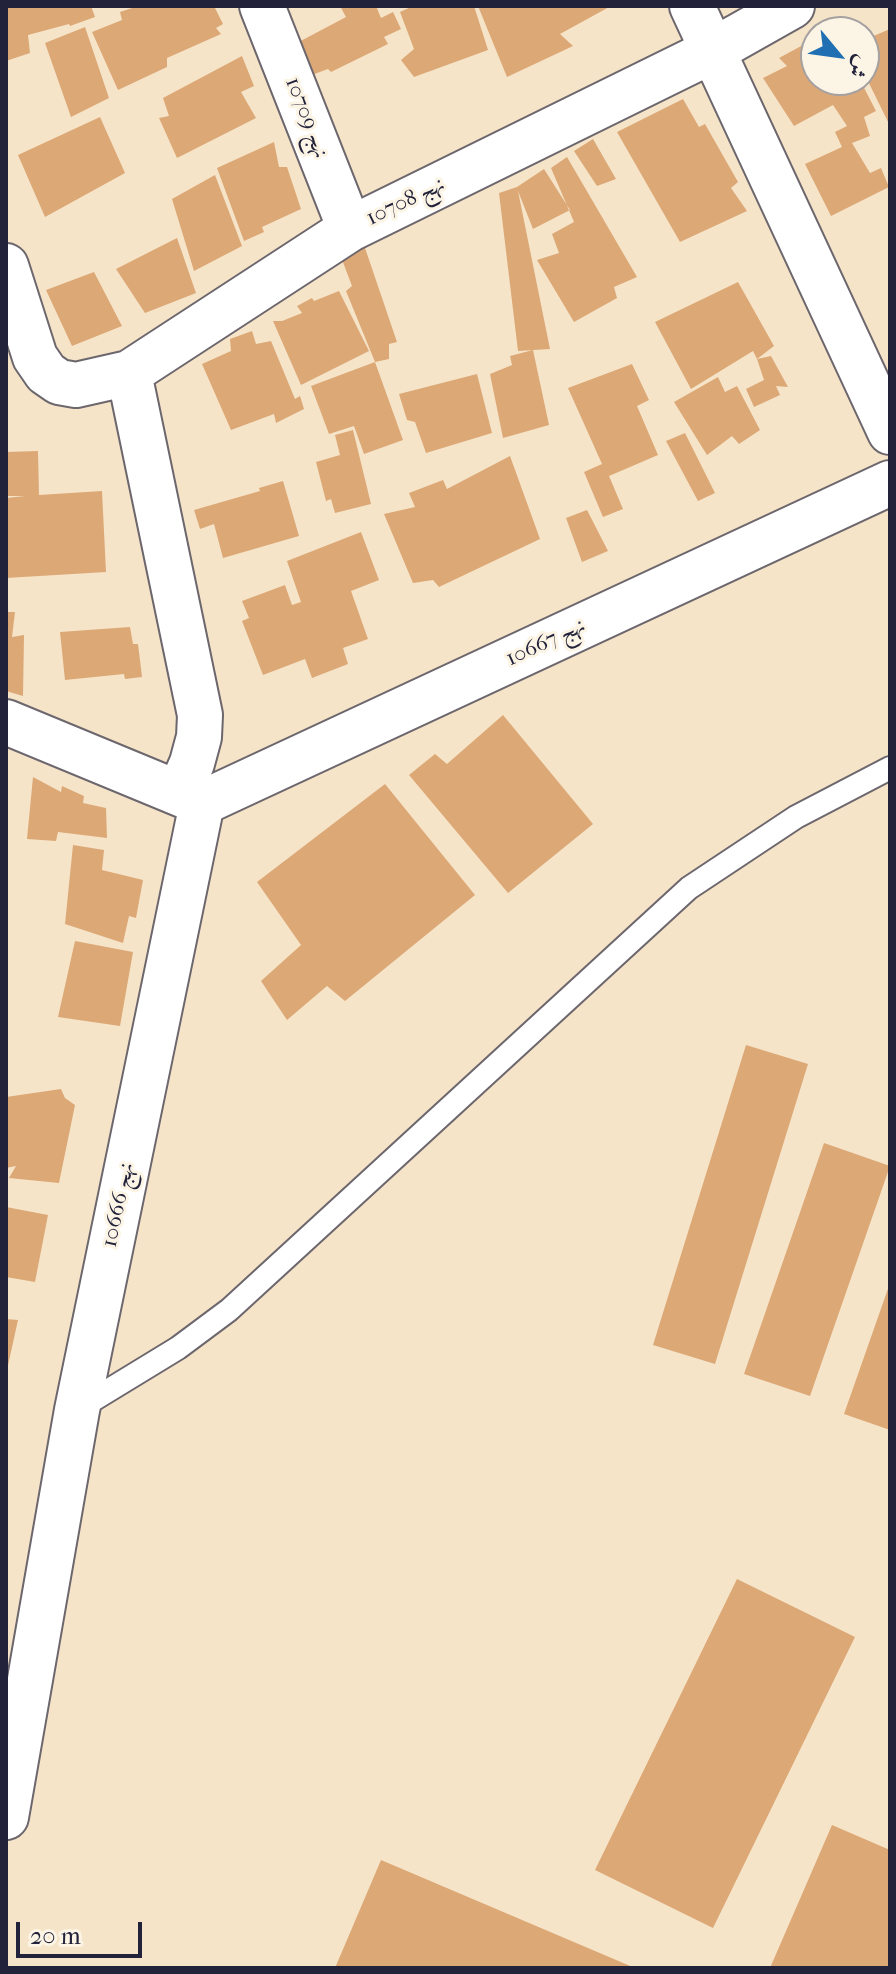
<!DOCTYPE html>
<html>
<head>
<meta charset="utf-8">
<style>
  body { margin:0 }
  #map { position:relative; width:896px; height:1974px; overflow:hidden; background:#f6e4c9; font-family:"IM FELL French Canon",Amiri,serif }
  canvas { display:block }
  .frame { position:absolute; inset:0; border:8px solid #22223b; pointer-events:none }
  .north { position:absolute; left:800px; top:16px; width:80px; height:80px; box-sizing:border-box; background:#fcf5e5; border:2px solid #a5a1a1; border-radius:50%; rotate:119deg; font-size:22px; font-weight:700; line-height:32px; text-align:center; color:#22223b }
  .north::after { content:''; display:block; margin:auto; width:28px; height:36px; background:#1f6fb2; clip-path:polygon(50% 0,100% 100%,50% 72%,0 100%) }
  .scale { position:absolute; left:16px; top:1922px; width:126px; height:36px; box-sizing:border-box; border:4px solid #22223b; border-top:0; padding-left:10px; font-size:24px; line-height:28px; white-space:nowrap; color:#22223b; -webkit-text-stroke:6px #fcf5e5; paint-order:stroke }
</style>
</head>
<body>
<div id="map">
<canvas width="896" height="1974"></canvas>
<div class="frame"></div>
<div class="north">ش</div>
<div class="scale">20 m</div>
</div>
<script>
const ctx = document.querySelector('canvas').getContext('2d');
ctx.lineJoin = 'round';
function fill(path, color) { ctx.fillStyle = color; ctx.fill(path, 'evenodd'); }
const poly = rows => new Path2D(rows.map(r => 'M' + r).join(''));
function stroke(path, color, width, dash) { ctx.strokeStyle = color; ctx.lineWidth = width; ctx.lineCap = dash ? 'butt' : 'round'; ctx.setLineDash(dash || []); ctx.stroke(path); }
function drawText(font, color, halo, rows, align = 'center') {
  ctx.font = font + ' "IM FELL French Canon",Amiri,serif'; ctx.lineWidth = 6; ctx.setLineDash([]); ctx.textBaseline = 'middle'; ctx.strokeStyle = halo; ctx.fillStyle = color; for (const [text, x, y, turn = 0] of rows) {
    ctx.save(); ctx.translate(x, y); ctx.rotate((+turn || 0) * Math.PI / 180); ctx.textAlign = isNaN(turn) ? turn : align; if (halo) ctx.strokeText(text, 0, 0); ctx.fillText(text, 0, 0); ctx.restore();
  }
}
const building = poly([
  [6,6,91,6,95,17,70,26,69,24,28,35,30,53,6,61],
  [138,6,214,6,223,24,216,28,221,34,167,58,167,67,118,90,92,32,122,20,120,12],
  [340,6,376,6,381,18,393,12,401,29,384,37,388,44,331,72,328,69,309,76,295,44,346,17],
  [413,6,474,6,488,50,414,77,401,60,414,49,400,12],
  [478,6,611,6,560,34,573,46,507,77],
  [85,27,109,98,71,117,45,43],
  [890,29,890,126,864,73,864,40],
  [816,38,816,80,860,80,876,111,864,117,870,136,852,143,870,173,881,168,889,187,831,216,805,164,842,147,835,132,847,126,833,105,794,126,763,78,787,66,779,58],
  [242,56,254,86,241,92,256,118,177,158,159,118,169,116,163,98],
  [683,99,699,127,705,124,738,182,731,188,747,211,680,242,617,132],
  [100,117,125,173,45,217,18,155],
  [593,139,616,179,597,186,574,151],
  [274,142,279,167,287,167,301,209,262,227,264,232,244,241,217,168],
  [567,157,637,277,614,287,617,298,574,322,537,260,559,253,552,234,574,222,551,168],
  [544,169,570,210,533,229,518,191,550,349,518,351,499,193,517,187],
  [215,175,242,246,194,271,172,199],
  [177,238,196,293,145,313,116,269],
  [364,245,397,342,389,344,389,359,375,362,346,291,352,286,341,257],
  [94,272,122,326,72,346,46,290],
  [738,282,774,346,757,359,753,351,691,389,655,322],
  [339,291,369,351,301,385,273,321,282,321,302,313,297,306,312,298,314,301],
  [252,331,256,344,271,341,295,399,300,396,304,409,276,423,274,414,231,430,202,364,231,351,230,339],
  [533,350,549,425,503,438,490,374,512,365,510,356],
  [771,356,788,387,776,386,780,395,754,407,746,389,764,380,757,359],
  [375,362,403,440,364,454,354,426,329,434,311,386],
  [632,364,649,400,637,406,658,455,609,476,623,509,603,517,584,472,602,464,568,388],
  [477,374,492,433,426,453,415,422,407,420,399,394],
  [718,377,725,392,737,386,760,430,739,444,732,436,707,455,674,402],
  [353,430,371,504,335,513,331,499,326,501,316,462,340,455,335,435],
  [685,433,715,493,698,501,666,441],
  [38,451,39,495,102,491,106,572,6,578,6,498,25,496,6,496,6,452],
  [510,456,540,539,439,587,433,580,413,583,384,514,415,507,409,493,443,480,447,489],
  [283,481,299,536,223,558,214,524,200,529,194,510,260,491,259,488],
  [587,510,608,551,582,562,566,518],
  [361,532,379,580,351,591,368,639,343,648,348,664,312,678,305,659,263,675,242,621,249,618,242,601,285,585,292,605,301,602,287,561],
  [6,612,15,612,12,637,24,635,23,696,6,691],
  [130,627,133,644,138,644,142,677,125,679,124,674,65,680,60,632],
  [503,715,593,824,508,893,409,775,435,754,447,764],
  [33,777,61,792,62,786,84,796,83,803,106,808,107,838,58,832,56,841,27,839],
  [385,784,475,895,345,1001,327,986,287,1020,261,981,301,945,257,882],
  [73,845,104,850,102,870,143,880,136,918,129,916,123,943,65,924],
  [75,941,133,952,120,1026,58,1017],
  [746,1045,808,1064,715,1364,653,1345],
  [61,1089,65,1098,75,1105,59,1183,9,1178,16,1166,6,1168,6,1097],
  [824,1143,890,1166,810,1396,744,1374],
  [6,1207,48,1215,35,1282,6,1277],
  [890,1283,890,1430,844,1414],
  [6,1319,18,1320,7,1370,6,1370],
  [737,1579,855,1637,713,1928,595,1870],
  [832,1825,890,1850,890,1968,770,1968],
  [381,1860,635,1968,335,1968]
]);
const service = poly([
  [78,1409,178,1348,229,1310,689,888,796,817,890,768]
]);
const minor = poly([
  [262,6,350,229],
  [692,6,890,432],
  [6,266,35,357,46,373,59,382,76,385,129,373,350,229,714,50,792,6],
  [129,373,200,715,199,737,192,763,179,793],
  [6,722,202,803,77,1410,6,1817],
  [202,803,890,483]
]);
const streetNames = [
  ["نهج 10709",306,118,69],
  ["نهج 10708",406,202,-26],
  ["نهج 10667",546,643,-25],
  ["نهج 10666",119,1205,-78]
];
fill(building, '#dca876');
stroke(service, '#6c666d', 26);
stroke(minor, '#6c666d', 48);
stroke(service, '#fff', 22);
stroke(minor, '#fff', 44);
drawText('22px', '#22223b', '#fcf5e5', streetNames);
</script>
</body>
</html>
